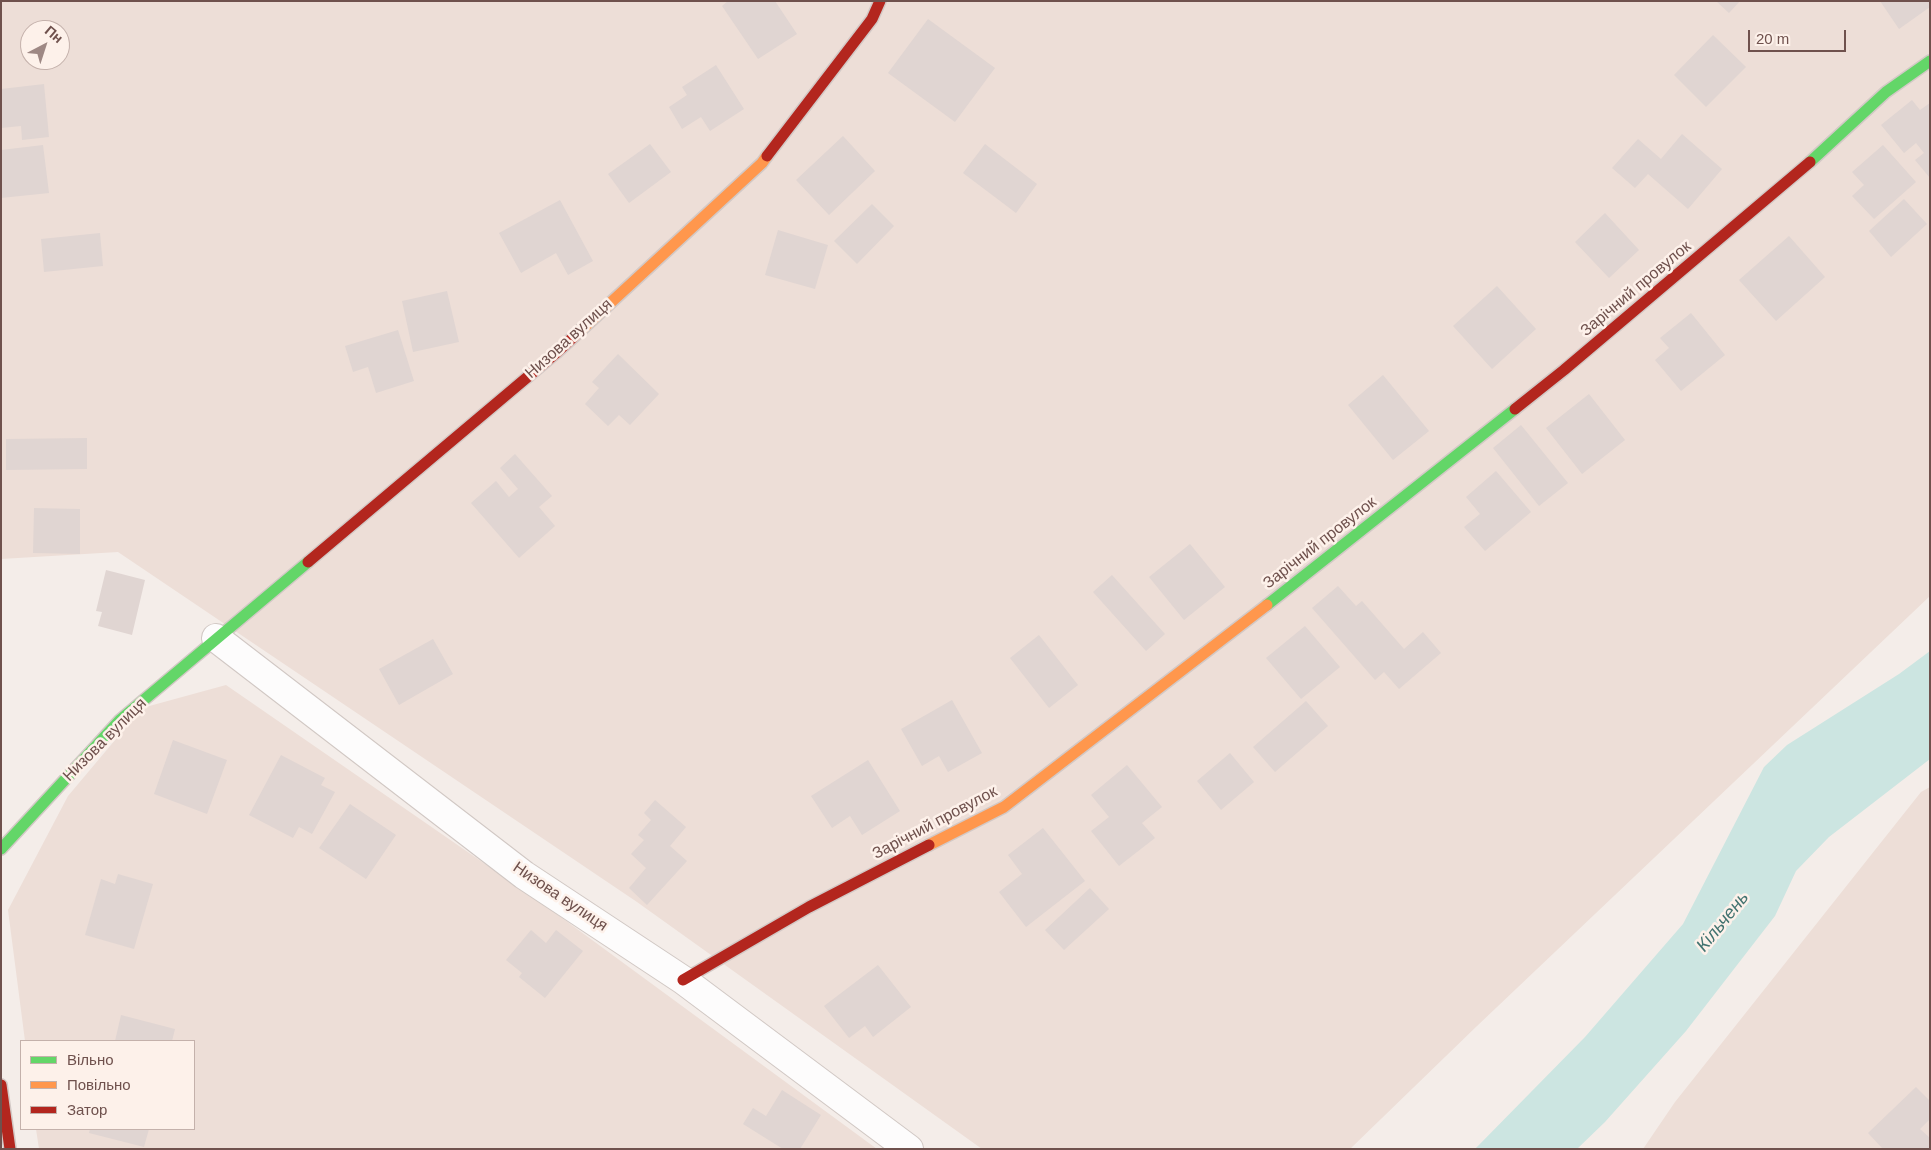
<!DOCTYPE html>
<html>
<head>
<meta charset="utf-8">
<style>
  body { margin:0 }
  #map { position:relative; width:1931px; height:1150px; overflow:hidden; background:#f4ede9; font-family:Helvetica,sans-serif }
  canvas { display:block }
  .frame { position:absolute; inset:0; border:2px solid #6f514d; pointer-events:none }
  .legend { position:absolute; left:20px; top:1040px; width:175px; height:90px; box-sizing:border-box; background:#fdf1ea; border:1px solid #c4b1ab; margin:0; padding:6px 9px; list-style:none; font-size:15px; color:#6f514d }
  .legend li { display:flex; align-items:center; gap:10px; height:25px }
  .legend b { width:25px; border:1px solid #c4b1ab }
  .north { position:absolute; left:20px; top:20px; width:50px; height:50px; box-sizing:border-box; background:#fdf1ea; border:1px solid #c4b1ab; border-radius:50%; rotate:40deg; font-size:14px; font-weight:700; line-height:20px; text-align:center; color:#6f514d }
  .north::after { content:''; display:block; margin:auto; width:18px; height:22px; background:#9e8884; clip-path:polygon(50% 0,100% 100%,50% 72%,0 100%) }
  .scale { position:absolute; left:1748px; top:30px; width:98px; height:22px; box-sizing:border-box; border:2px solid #6f514d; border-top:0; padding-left:6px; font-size:15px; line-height:18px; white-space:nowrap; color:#6f514d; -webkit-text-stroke:4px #fdf1ea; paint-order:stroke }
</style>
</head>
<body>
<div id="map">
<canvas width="1931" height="1150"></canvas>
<div class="frame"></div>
<ul class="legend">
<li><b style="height:6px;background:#63d668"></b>Вільно</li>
<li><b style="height:6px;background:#ff974d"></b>Повільно</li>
<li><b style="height:6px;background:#b3261e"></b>Затор</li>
</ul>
<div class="north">Пн</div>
<div class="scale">20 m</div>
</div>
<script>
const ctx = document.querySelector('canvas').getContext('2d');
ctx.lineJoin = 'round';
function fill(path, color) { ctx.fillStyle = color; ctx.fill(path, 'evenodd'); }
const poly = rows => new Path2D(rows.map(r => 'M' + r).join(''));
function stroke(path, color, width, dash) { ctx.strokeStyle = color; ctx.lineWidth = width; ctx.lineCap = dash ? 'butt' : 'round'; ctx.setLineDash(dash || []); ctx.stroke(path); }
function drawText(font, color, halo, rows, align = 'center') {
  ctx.font = font + ' Helvetica,sans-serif'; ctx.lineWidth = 5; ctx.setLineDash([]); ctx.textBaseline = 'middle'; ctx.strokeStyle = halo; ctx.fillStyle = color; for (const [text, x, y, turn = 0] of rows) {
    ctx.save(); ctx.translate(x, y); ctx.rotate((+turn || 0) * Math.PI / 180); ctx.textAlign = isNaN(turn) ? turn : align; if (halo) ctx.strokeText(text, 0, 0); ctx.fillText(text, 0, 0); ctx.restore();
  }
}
const residential = poly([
  [1,1,1930,1,1930,596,1477,1026,1350,1149,982,1149,637,902,118,552,1,559],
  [30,30,60,30,60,60,30,60],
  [226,685,543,904,877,1149,39,1149,36,1129,194,1129,194,1041,25,1041,8,910,68,796,142,708],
  [1930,787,1930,1149,1643,1149,1675,1102,1921,792]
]);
const water = poly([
  [1930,651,1930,759,1829,837,1796,871,1775,916,1686,1031,1605,1122,1577,1149,1475,1149,1585,1037,1683,924,1764,767,1787,745,1899,674]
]);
const building = poly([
  [728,1,775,1,797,34,758,59,722,6],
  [1716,1,1740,1,1729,13],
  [1880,1,1930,1,1930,7,1899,29],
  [928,19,995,68,955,122,888,73],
  [1713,35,1746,67,1706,107,1674,75],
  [716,65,744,109,710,131,701,117,682,129,669,107,687,95,682,87],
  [44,84,49,137,22,140,21,126,1,128,1,89],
  [1912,100,1920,110,1930,103,1930,178,1915,160,1924,153,1916,143,1904,153,1881,125],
  [1682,134,1722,169,1688,209,1648,174,1635,188,1612,168,1638,139,1661,159],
  [843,136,875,171,829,215,796,180],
  [650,144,671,172,629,203,608,174],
  [985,144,1037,184,1016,213,963,173],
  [43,145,49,193,1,198,1,150],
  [1883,145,1916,182,1874,219,1852,196,1864,185,1852,172],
  [1904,199,1927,224,1891,257,1869,231],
  [560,200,593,261,568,275,556,253,521,273,499,233],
  [872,204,894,226,857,264,834,241],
  [1605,213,1639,250,1609,278,1575,242],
  [778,230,828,245,815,289,765,275],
  [100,233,103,266,44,272,41,239],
  [1789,236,1825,277,1776,321,1739,280],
  [1497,286,1536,329,1492,369,1453,326],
  [447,291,459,342,413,352,402,301],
  [1691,313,1725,355,1681,391,1655,360,1669,348,1660,338],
  [398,330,414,381,376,393,368,367,353,372,345,346],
  [618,354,659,394,630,425,619,415,608,426,585,404,599,388,592,382],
  [1383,375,1429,431,1393,460,1348,405],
  [1589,394,1625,440,1582,474,1546,428],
  [1521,425,1568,483,1539,506,1493,448],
  [87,438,87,469,6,470,6,439],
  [515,454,552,496,539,507,555,526,519,558,471,503,496,481,509,497,518,489,500,468],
  [1496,471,1531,512,1485,551,1464,527,1480,514,1466,497],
  [34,508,80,509,80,554,33,553],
  [1190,544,1225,587,1184,620,1149,577],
  [106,570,145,580,132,635,98,626,102,612,96,611],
  [1112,575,1165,634,1146,651,1093,592],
  [1338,586,1356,606,1362,601,1404,649,1423,632,1441,653,1399,689,1384,672,1375,680,1312,608],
  [1305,626,1340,667,1301,699,1266,658],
  [1039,635,1078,685,1049,708,1010,658],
  [433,639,453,674,399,705,379,669],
  [952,700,982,753,948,772,939,756,922,766,901,729],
  [1306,701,1328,726,1275,772,1253,747],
  [173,740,227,760,207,814,154,794],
  [1230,753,1254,782,1221,810,1197,781],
  [281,755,325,778,321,785,335,792,312,834,299,827,293,838,249,815],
  [868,760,900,811,862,835,850,816,832,828,811,796],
  [1127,765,1162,807,1142,823,1155,838,1119,866,1091,831,1109,817,1091,795],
  [655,800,686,827,670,846,687,861,647,905,629,888,646,868,631,854,644,840,638,835,651,820,644,813],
  [350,804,396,835,366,879,319,848],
  [1043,828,1085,881,1026,927,999,892,1022,874,1008,855],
  [118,874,153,884,134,949,85,935,101,879,115,884],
  [1090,888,1109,909,1064,950,1045,930],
  [531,930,546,943,556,930,583,951,545,998,519,977,522,973,506,960],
  [878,965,911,1007,873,1037,865,1026,849,1038,824,1006],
  [121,1015,175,1029,172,1041,115,1041],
  [1916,1087,1930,1101,1930,1119,1920,1129,1930,1138,1930,1149,1883,1149,1868,1133],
  [782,1090,821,1115,800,1149,783,1149,743,1124,753,1108,766,1116],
  [90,1129,149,1129,144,1147,89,1133]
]);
const street = poly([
  [216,638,524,875,683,980,909,1149]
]);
const fast = poly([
  [1810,162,1886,92,1930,61],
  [1267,605,1515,409],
  [1,849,120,720,308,562]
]);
const slow = poly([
  [581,330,762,163,767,156],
  [929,845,1004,807,1267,605]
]);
const jam = poly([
  [767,156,872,19,880,1],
  [1515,409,1564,370,1810,162],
  [308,562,556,353,581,330],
  [683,980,809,907,929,845],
  [1,1085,10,1149]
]);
const streetNames = [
  ["Зарічний провулок",1636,289,-40],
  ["Низова вулиця",569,339,-42],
  ["Зарічний провулок",1320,543,-38],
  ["Низова вулиця",105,740,-45],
  ["Зарічний провулок",935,823,-28],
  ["Низова вулиця",560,897,34]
];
const waterNames = [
  ["Кільчень",1723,922,-51]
];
fill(residential, '#edded7');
fill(water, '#cce5e1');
fill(building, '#e0d5d2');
stroke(street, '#d1c8c4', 30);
stroke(fast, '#d3c9c6', 14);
stroke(slow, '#d3c9c6', 14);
stroke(jam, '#d3c9c6', 14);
stroke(street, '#fdfcfc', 28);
stroke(fast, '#63d668', 11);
stroke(slow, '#ff974d', 11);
stroke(jam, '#b3261e', 11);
drawText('16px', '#6f514d', '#fdf1ea', streetNames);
drawText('italic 18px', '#427370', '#fdf1ea', waterNames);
</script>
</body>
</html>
